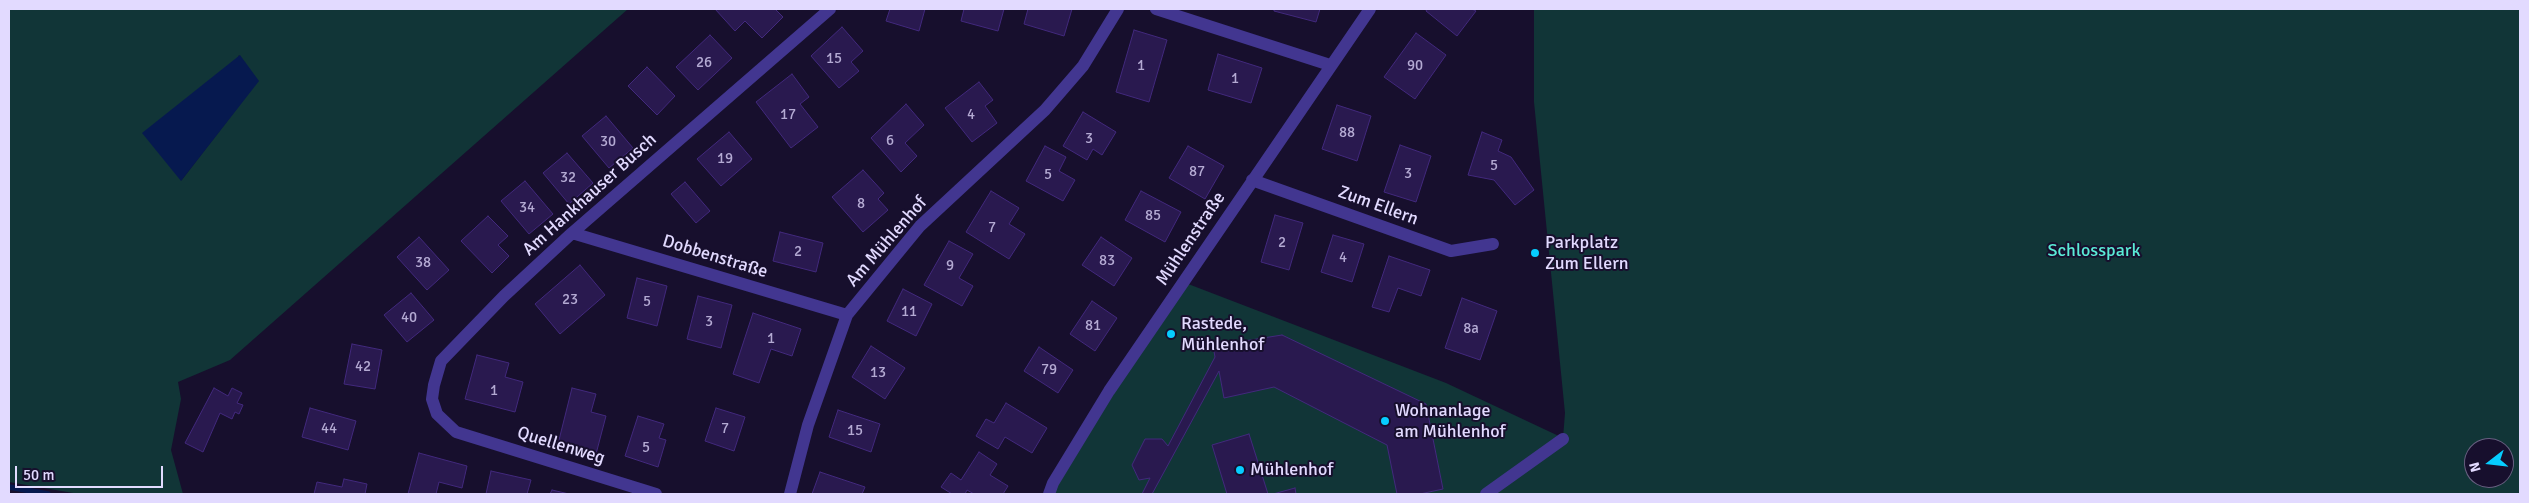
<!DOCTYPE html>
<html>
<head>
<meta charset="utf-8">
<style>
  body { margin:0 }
  #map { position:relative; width:2529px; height:503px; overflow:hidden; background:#170f2d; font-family:Signika,sans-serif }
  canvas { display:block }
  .frame { position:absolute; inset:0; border:10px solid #e2daff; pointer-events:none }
  .north { position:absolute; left:2464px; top:438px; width:50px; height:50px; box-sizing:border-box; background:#170f2d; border:1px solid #686081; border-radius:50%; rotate:254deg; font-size:14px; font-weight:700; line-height:20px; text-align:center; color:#e2daff }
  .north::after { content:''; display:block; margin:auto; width:18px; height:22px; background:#06cdff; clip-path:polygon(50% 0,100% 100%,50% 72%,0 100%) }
  .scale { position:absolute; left:15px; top:466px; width:148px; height:22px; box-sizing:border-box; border:2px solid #e2daff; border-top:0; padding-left:6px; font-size:15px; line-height:18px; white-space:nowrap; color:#e2daff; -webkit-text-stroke:4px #170f2d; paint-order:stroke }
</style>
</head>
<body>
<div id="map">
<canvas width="2529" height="503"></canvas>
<div class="frame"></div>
<div class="north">N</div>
<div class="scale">50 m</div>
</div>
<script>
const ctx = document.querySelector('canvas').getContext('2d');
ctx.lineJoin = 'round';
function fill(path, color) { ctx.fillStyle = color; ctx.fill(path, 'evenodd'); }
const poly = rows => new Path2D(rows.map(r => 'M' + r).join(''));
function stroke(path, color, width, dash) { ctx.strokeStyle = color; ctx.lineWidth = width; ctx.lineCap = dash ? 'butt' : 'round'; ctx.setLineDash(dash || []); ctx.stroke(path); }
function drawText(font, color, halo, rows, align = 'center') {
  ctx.font = font + ' Signika,sans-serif'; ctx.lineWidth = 4; ctx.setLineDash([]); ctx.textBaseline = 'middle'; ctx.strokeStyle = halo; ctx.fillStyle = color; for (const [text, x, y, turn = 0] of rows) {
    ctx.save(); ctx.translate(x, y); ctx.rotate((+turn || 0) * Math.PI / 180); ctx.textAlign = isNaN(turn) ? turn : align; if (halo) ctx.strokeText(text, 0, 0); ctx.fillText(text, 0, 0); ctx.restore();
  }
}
const green = poly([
  [9,9,628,9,230,360,178,382,181,399,171,450,183,494,79,494,9,482],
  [239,55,258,81,181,181],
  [1534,9,2520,9,2520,494,1049,494,1183,282,1446,383,1563,438,1565,413,1534,102],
  [2474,448,2504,448,2504,478,2474,478]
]);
const water = poly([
  [240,55,259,81,181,181,142,133]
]);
const stream = poly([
  [9,487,48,494]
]);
const building = poly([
  [715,9,775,9,783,17,762,38,745,21,735,31,715,9],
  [890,9,925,9,919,31,886,21,890,9],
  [964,9,1004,9,998,31,961,21,964,9],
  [1028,9,1072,9,1064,36,1024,24,1028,9],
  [1274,9,1320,9,1316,22,1274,11,1274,9],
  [1427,9,1472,9,1476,11,1457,36,1426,11,1427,9],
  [842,27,863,51,851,62,859,71,839,88,811,56,842,27],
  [1134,30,1167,40,1149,102,1116,92,1134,30],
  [1416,33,1446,55,1415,99,1384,77,1416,33],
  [710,35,732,58,698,90,676,67,710,35],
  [1218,54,1262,68,1251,103,1208,90,1218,54],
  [647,67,675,96,657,115,628,86,647,67],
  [792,74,809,97,800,104,818,127,791,148,756,102,792,74],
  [979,82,993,100,985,106,997,123,972,142,945,108,979,82],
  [906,104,924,125,905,143,917,156,901,172,871,138,906,104],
  [1337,105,1371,116,1357,161,1322,149,1337,105],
  [1083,112,1116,132,1102,155,1093,149,1087,160,1063,146,1083,112],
  [606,116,633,148,609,168,582,136,606,116],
  [729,132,752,159,721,186,697,159,729,132],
  [1482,132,1502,140,1498,151,1511,157,1534,190,1515,205,1494,180,1468,175,1482,132],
  [1400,145,1431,156,1416,202,1384,192,1400,145],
  [1045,146,1066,157,1059,171,1075,180,1063,201,1026,181,1045,146],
  [1188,146,1224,166,1205,199,1169,178,1188,146],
  [567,153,593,183,569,204,543,173,567,153],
  [863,170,884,193,878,199,888,210,863,232,832,197,863,170],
  [525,181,553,214,529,234,501,201,525,181],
  [685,182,710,211,696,223,671,194,685,182],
  [991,191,1019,208,1009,224,1025,234,1009,259,966,232,991,191],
  [1141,191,1181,212,1165,242,1125,220,1141,191],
  [1275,215,1303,223,1289,270,1261,262,1275,215],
  [488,216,508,236,498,245,509,256,492,273,461,241,488,216],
  [780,232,823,243,816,272,773,261,780,232],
  [1333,235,1364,244,1352,282,1321,272,1333,235],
  [419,237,449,270,427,290,397,257,419,237],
  [1101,237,1132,258,1114,286,1082,265,1101,237],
  [949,241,973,254,959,278,973,286,962,306,924,285,949,241],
  [1389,256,1430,270,1421,296,1398,288,1389,312,1372,307,1389,256],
  [580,265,605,295,560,334,535,304,580,265],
  [637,278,667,286,657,326,627,318,637,278],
  [903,289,932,304,916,336,887,321,903,289],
  [411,293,434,320,407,342,384,315,411,293],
  [698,296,732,305,721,348,687,339,698,296],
  [1462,298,1497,311,1480,360,1445,348,1462,298],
  [1092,301,1117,318,1095,351,1070,334,1092,301],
  [753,313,801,329,792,356,771,349,759,383,733,374,753,313],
  [1282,335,1426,404,1443,489,1420,494,1397,494,1387,445,1274,387,1224,398,1219,371,1152,494,1142,494,1150,478,1139,480,1132,465,1145,439,1162,439,1168,446,1215,357,1213,346,1282,335],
  [352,344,382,350,375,389,344,384,352,344],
  [871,346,905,368,885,399,852,377,871,346],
  [1039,347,1073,370,1058,393,1024,371,1039,347],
  [477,355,509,363,505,377,523,382,515,412,465,399,477,355],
  [214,388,228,396,232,388,242,393,237,403,243,405,239,414,235,412,232,419,220,413,203,452,185,443,214,388],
  [572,388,596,394,591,412,606,416,596,454,558,444,572,388],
  [1006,403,1047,428,1032,453,1005,437,998,449,976,436,986,419,994,423,1006,403],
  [310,408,356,421,348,450,302,437,310,408],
  [716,408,745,417,734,451,705,441,716,408],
  [838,410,880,424,871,452,829,437,838,410],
  [638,416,664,424,659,438,666,440,658,467,625,456,638,416],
  [1249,434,1268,494,1227,494,1212,445,1249,434],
  [979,452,997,464,990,475,1008,486,1003,494,974,494,967,490,965,494,952,494,941,487,951,473,961,480,979,452],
  [419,453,467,466,462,488,439,482,436,494,408,494,419,453],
  [491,471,531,480,527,494,486,494,491,471],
  [820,472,865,487,862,494,812,494,820,472],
  [344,479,367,484,365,494,314,494,317,482,342,487,344,479],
  [1295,488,1296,494,1273,494,1295,488],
  [552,490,569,494,550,494,552,490]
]);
const street = poly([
  [1156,9,1330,65],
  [1252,180,1451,251,1493,244],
  [572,233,847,315],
  [656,494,456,432,437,414,432,399,434,385,441,361,504,296,572,233,830,9],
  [790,494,808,425,847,315,920,226,1045,110,1083,66,1118,9],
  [1049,494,1053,483,1109,391,1370,9],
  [1486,494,1563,439]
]);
const markers = [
  [1535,253,5,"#06cdff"],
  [1171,334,5,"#06cdff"],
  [1385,421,5,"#06cdff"],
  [1240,470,5,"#06cdff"]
];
const numberNames = [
  ["15",834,59],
  ["26",704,63],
  ["1",1141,66],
  ["90",1415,66],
  ["1",1235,79],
  ["17",788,115],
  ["4",971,115],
  ["88",1347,133],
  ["3",1089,139],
  ["6",890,141],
  ["30",608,142],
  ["19",725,159],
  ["5",1494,166],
  ["87",1197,172],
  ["3",1408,174],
  ["5",1048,175],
  ["32",568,178],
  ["8",861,204],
  ["34",527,208],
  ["85",1153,216],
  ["7",992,228],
  ["2",1282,243],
  ["2",798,252],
  ["4",1343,258],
  ["83",1107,261],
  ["38",423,263],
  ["9",950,266],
  ["23",570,300],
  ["5",647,302],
  ["11",909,312],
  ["40",409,318],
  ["3",709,322],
  ["81",1093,326],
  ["8a",1471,329],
  ["1",771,339],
  ["42",363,367],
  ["79",1049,370],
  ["13",878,373],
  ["1",494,391],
  ["44",329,429],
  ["7",725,429],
  ["15",855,431],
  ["5",646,448]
];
const streetNames = [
  ["Am Hankhauser Busch",590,195,-42],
  ["Zum Ellern",1378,206,20],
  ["Mühlenstraße",1191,239,-56],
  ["Am Mühlenhof",887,242,-49],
  ["Dobbenstraße",715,257,17],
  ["Quellenweg",561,446,17]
];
const poiNames = [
  ["Parkplatz",1545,243],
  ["Zum Ellern",1545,264],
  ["Rastede,",1181,324],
  ["Mühlenhof",1181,345],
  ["Wohnanlage",1395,411],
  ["am Mühlenhof",1395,432],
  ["Mühlenhof",1250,470]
];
const parkNames = [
  ["Schlosspark",2094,251]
];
fill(green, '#113537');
fill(water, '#06194f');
stroke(stream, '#06194f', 5.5);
fill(building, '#29194f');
stroke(building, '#42297d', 1);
stroke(street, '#423690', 12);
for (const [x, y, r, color] of markers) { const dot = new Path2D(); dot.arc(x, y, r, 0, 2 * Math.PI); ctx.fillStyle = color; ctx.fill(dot); stroke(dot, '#170f2d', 2); }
drawText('15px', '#b4aad3', null, numberNames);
drawText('18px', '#e2daff', '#170f2d', streetNames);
drawText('18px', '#e2daff', '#170f2d', poiNames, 'left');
drawText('18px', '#5aebd6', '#170f2d', parkNames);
</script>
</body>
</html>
